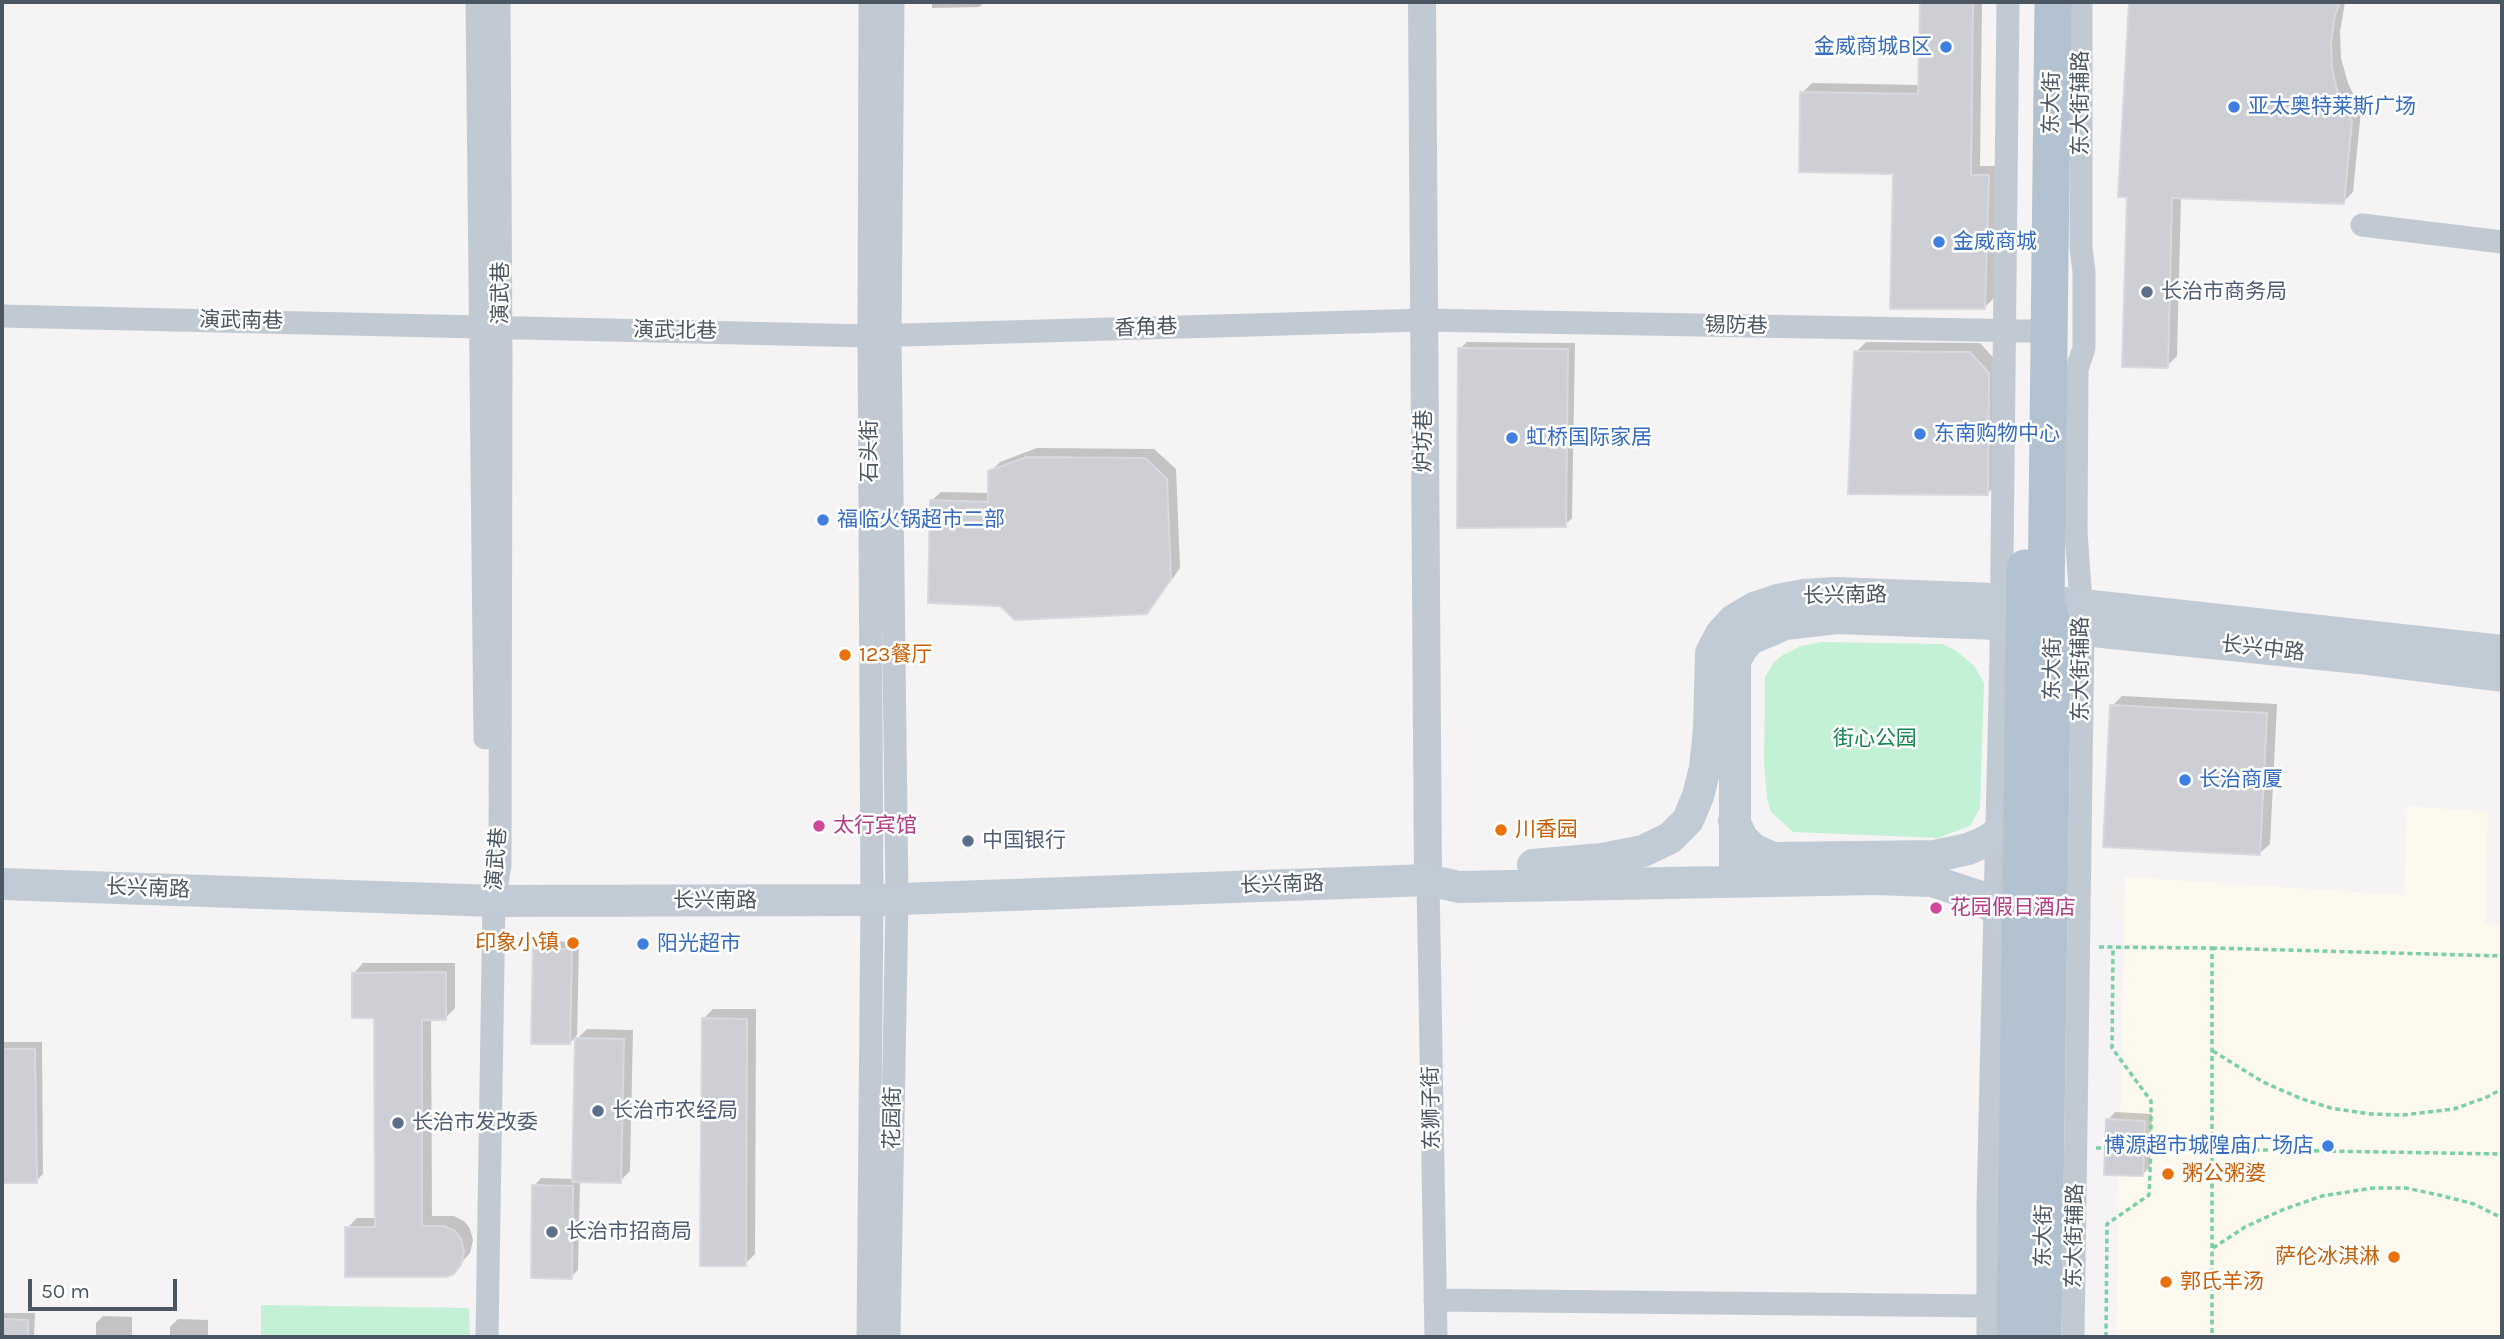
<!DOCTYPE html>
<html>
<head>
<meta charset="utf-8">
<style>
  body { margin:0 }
  #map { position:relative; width:2504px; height:1339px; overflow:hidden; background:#f5f3f3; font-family:Karla,sans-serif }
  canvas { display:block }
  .frame { position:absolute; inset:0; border:4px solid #4a5661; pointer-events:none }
  .scale { position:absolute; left:28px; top:1279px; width:149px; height:32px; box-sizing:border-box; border:4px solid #4a5661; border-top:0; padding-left:9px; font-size:21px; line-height:24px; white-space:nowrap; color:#4a5661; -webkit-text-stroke:5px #fff; paint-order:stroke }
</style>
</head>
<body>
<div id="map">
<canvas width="2504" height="1339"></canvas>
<div class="frame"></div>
<div class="scale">50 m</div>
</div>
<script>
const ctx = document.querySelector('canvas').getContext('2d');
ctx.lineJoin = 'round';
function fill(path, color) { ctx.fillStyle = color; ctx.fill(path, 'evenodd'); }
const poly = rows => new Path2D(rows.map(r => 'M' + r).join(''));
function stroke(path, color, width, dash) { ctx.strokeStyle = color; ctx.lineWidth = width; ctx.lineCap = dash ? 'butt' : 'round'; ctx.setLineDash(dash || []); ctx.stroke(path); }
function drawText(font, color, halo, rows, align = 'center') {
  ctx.font = font + ' Karla,"Noto Sans SC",sans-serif'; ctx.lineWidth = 5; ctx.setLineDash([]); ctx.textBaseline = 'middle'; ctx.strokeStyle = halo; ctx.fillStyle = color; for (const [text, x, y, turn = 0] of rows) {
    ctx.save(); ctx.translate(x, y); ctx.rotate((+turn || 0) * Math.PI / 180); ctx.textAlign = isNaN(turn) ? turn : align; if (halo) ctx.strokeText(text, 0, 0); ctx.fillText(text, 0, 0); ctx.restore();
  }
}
const commercial = poly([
  [2407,806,2488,812,2485,924,2502,925,2502,1337,2116,1337,2125,877,2404,895]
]);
const green = poly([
  [1821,642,1942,644,1955,650,1974,666,1984,683,1980,808,1970,826,1938,838,1793,832,1771,812,1767,799,1764,762,1765,677,1774,662,1783,655,1801,646],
  [261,1305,469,1308,470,1337,261,1337]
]);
const shadow = poly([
  [932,2,985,2,979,7,932,8],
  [1921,2,1982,2,1980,166,1998,166,1995,297,1985,307,1894,172,1802,93,1812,83,1920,85],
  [2130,2,2345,2,2340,32,2341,58,2348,83,2361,111,2353,192,2343,202,2181,197,2177,356,2167,366,2128,195,2119,195],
  [1467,342,1575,343,1572,518,1565,525,1460,349],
  [1866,342,1980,343,1998,363,1997,484,1987,494,1856,352],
  [1037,448,1154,449,1176,469,1180,568,1156,602,1146,612,931,501,941,492,990,493,990,472,1000,462],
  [2122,696,2277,704,2270,844,2260,853,2112,706],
  [542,941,579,942,577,1039,587,1029,633,1030,630,1171,620,1181,580,1180,578,1270,571,1277,534,1186,541,1178,574,1179,577,1035,570,1043,535,949],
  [363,963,455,963,455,1008,445,1018,431,1018,432,1216,454,1216,465,1222,470,1229,473,1240,470,1253,453,1272,347,1228,357,1218,377,1218,376,1016,354,973],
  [713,1009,756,1009,755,1254,745,1264,703,1019],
  [4,1042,42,1042,43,1174,36,1181,2,1182,2,1045],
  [2115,1112,2152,1114,2150,1167,2142,1175,2108,1120],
  [4,1313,35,1313,34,1337,2,1337,2,1315],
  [103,1316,132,1317,132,1337,96,1337,96,1323],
  [178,1319,208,1320,208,1337,170,1337,170,1327]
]);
const building = poly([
  [1920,2,1973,2,1971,175,1989,175,1985,309,1890,309,1893,174,1799,172,1800,92,1918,94,1920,2],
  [2129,2,2340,2,2335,15,2331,43,2332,68,2338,94,2352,121,2344,204,2172,198,2168,368,2122,367,2127,197,2118,197,2129,2],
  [1458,348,1568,349,1566,527,1457,528,1458,348],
  [1854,351,1970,352,1989,373,1988,495,1848,494,1854,351],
  [1027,457,1145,458,1167,479,1171,579,1147,614,1015,620,1000,606,928,603,930,500,988,502,988,471,1027,457],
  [2110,705,2267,713,2260,855,2103,847,2110,705],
  [533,948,572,949,570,1044,531,1044,533,948],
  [446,972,446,1020,422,1020,422,1226,444,1226,455,1231,461,1239,464,1251,461,1265,454,1274,446,1277,345,1277,345,1227,375,1227,374,1018,352,1018,352,973,446,972],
  [702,1018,747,1019,746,1266,700,1266,702,1018],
  [575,1038,624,1039,621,1183,572,1182,575,1038],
  [2,1049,35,1049,37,1183,2,1183,2,1049],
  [2106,1119,2145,1121,2143,1176,2104,1175,2106,1119],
  [532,1185,573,1186,572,1279,531,1278,532,1185],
  [2,1319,28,1320,28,1337,2,1337,2,1319]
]);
const path = poly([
  [2099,947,2212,948,2212,1337],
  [2212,948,2502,956],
  [2213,1051,2263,1082,2302,1099,2331,1108,2370,1114,2403,1115,2454,1109,2487,1097,2502,1089],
  [2096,1148,2105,1148],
  [2144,1148,2502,1154],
  [2213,1248,2245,1227,2282,1210,2322,1196,2373,1188,2406,1188,2439,1195,2474,1204,2502,1218],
  [2106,1337,2107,1224,2149,1195,2151,1148,2151,1101,2112,1048,2113,948]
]);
const minor = poly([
  [477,2,485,738],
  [2362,225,2502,242],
  [2,316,869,336,1423,320,2029,331,2049,329],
  [1428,880,1436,1337],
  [1435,1300,1988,1306],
  [487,1337,494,901,500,865,501,358,499,2],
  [868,1337,872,900,869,336,870,2],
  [889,1337,897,899,890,335,893,2],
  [1988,1337,1988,1205,2001,655,2008,2],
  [2073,1337,2083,631,2076,532,2077,369,2084,348,2084,272,2081,247,2081,2]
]);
const tertiary = poly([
  [1422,2,1428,880]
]);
const secondary = poly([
  [2053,627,2359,658,2502,676],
  [1734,821,1742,838,1753,849,1773,858,1935,856,1968,849,1987,841,2022,815],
  [1533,865,1602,859,1643,851,1670,838,1688,820,1698,796,1705,768,1709,729,1711,653,1721,634,1734,620,1754,608,1778,600,1804,595,1836,593,2046,601,2502,651],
  [1735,881,1735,661,1742,648,1750,639,1785,624,1837,618,2024,625],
  [2,884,494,901,872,900,1428,880,1459,887,1876,879,1932,881,1978,896,1996,910,2019,948]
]);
const primary = poly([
  [2015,1337,2025,568],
  [2043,1337,2053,627,2046,601,2053,2]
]);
const markers = [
  [1946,47,7,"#3f7fe0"],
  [2234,107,7,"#3f7fe0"],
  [1939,242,7,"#3f7fe0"],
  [2147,292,7,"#5c6f8a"],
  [1920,434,7,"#3f7fe0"],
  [1512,438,7,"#3f7fe0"],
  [823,520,7,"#3f7fe0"],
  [845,655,7,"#e8710a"],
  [2185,780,7,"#3f7fe0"],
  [819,826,7,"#d1479c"],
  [1501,830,7,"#e8710a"],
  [968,841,7,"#5c6f8a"],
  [1936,908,7,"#d1479c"],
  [573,943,7,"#e8710a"],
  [643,944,7,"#3f7fe0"],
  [598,1111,7,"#5c6f8a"],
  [398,1123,7,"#5c6f8a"],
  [2328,1146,7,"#3f7fe0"],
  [2168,1174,7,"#e8710a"],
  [552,1232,7,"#5c6f8a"],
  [2394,1257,7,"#e8710a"],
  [2166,1282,7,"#e8710a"]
];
const shopNames = [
  ["金威商城B区",1932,47,"right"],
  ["亚太奥特莱斯广场",2248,107],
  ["金威商城",1953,242],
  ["东南购物中心",1934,434],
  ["虹桥国际家居",1526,438],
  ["福临火锅超市二部",837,520],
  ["长治商厦",2199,780],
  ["阳光超市",657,944],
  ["博源超市城隍庙广场店",2314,1146,"right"]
];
const streetNames = [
  ["东大街",2052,103,-89],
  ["东大街辅路",2081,103,-90],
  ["演武巷",501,293,-90],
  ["演武南巷",241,321,1],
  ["锡防巷",1736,326,1],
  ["香角巷",1146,328,-2],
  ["演武北巷",675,331,1],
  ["炉坊巷",1424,441,-90],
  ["石头街",870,451,-90],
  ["长兴南路",1845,596,-1],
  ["长兴中路",2263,649,6],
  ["东大街",2053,669,-89],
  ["东大街辅路",2081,669,-90],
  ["演武巷",497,859,-85],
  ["长兴南路",1282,885,-2],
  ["长兴南路",148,889,2],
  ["长兴南路",715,901],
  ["东狮子街",1432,1108,-91],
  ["花园街",893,1118,-89],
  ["东大街",2044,1236,-89],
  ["东大街辅路",2075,1236,-89]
];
const serviceNames = [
  ["长治市商务局",2161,292],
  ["中国银行",982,841],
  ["长治市农经局",612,1111],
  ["长治市发改委",412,1123],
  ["长治市招商局",566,1232]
];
const foodNames = [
  ["123餐厅",859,655],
  ["川香园",1515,830],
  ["印象小镇",559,943,"right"],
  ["粥公粥婆",2182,1174],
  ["萨伦冰淇淋",2380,1257,"right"],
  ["郭氏羊汤",2180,1282]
];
const parkNames = [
  ["街心公园",1875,739]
];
const hotelNames = [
  ["太行宾馆",833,826],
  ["花园假日酒店",1950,908]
];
fill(commercial, '#fdf9ef');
fill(green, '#c3f1d5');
fill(shadow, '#0003');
fill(building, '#cdcfd5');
stroke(building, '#d7d9de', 2);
stroke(path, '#7ad0a6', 3.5, [5, 3.5]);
stroke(minor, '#c1cad2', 23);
stroke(tertiary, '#c1cad2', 28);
stroke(secondary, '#c1cbd6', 32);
stroke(primary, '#b3c2d1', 37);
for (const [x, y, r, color] of markers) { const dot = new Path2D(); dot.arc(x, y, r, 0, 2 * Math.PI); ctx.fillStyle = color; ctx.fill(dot); stroke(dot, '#fff', 2.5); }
drawText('21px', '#366cbe', '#fff', shopNames, 'left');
drawText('21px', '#4a5661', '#fff', streetNames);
drawText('21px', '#4e5e75', '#fff', serviceNames, 'left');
drawText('21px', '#c56008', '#fff', foodNames, 'left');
drawText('21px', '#17864f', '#fff', parkNames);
drawText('21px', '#b23c85', '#fff', hotelNames, 'left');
</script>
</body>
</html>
